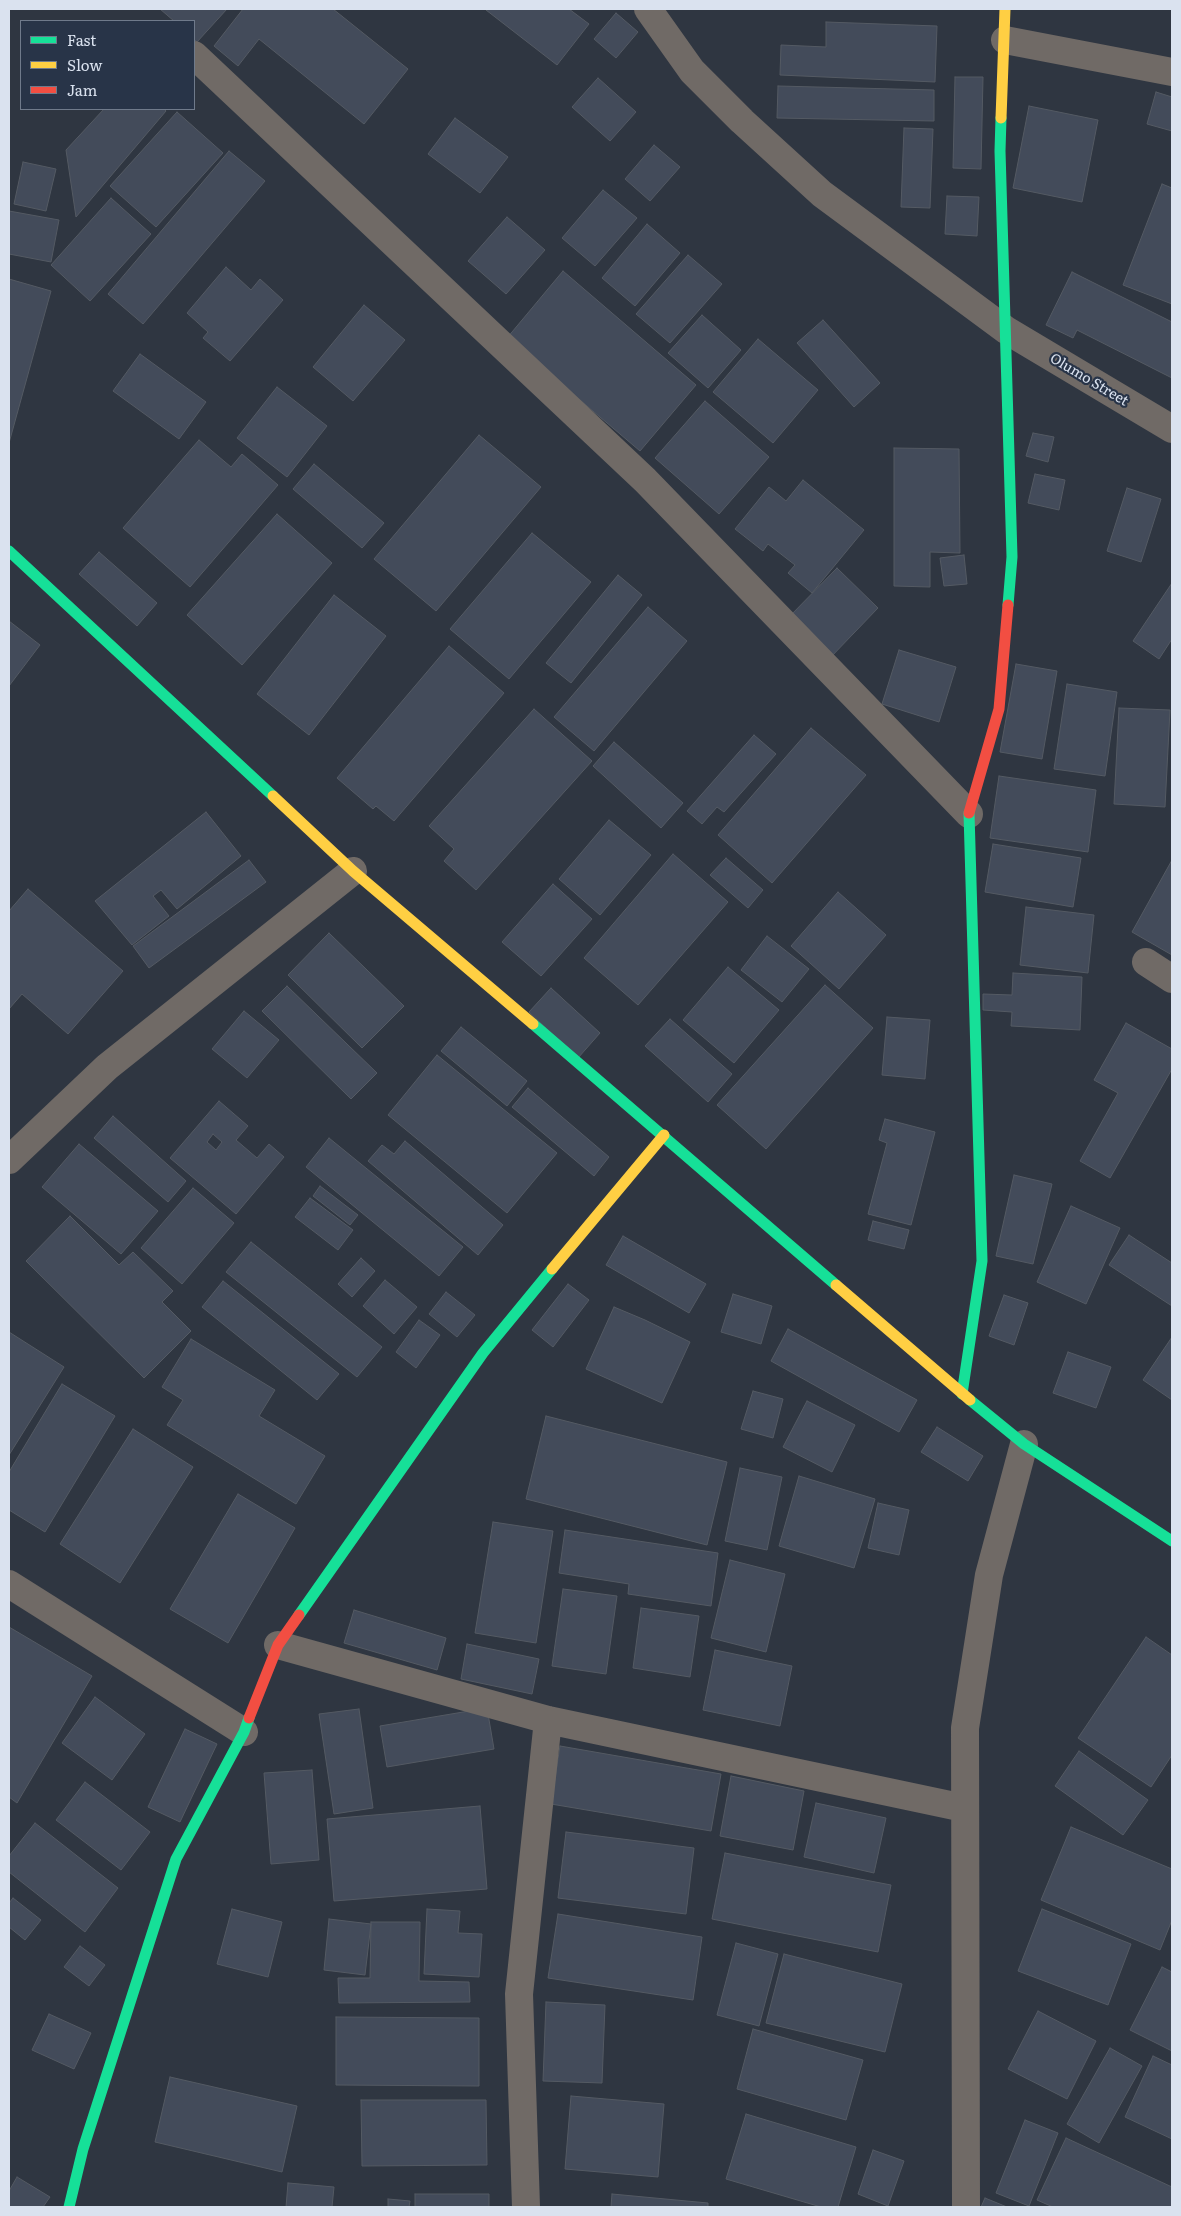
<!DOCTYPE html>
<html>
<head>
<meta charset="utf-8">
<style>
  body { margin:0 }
  #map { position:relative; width:1181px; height:2216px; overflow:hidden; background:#2f3641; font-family:Literata,serif }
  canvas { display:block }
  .frame { position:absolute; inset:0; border:10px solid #dae2ef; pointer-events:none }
  .legend { position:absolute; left:20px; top:20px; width:175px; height:90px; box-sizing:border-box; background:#283448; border:1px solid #6f7a8b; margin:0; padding:6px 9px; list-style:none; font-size:15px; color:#dae2ef }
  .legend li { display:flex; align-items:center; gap:10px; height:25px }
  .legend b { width:25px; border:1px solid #6f7a8b }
</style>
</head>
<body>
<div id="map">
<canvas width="1181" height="2216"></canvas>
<div class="frame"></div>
<ul class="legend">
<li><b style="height:6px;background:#16e098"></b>Fast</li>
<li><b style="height:6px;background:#ffcf43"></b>Slow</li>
<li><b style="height:6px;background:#f24e42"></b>Jam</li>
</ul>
</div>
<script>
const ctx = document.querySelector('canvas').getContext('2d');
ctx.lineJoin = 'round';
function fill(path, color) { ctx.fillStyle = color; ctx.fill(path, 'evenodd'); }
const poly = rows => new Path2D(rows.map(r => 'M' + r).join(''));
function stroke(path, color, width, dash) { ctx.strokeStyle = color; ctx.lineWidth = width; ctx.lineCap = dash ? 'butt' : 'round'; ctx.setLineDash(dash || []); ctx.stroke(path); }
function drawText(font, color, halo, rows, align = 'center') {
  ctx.font = font + ' Literata,serif'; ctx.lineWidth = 4.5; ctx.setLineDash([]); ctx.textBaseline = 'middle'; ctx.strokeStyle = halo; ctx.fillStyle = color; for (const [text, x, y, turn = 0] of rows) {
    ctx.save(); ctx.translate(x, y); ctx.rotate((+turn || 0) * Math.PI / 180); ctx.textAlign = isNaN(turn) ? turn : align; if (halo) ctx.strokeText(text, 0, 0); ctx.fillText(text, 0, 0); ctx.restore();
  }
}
const building = poly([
  [160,9,227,9,197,42,194,39,194,21,174,21,160,9],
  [243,9,333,9,408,69,364,124,259,39,238,66,214,46,243,9],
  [487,9,569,9,589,24,557,65,486,10,487,9],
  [616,13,638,32,616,58,594,39,616,13],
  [826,22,937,26,935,82,780,75,781,45,826,47,826,22],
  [955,77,983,77,981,169,953,168,955,77],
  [598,78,636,112,610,141,572,107,598,78],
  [778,86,934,90,934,121,777,118,778,86],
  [1156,92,1172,97,1172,131,1147,124,1156,92],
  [1029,106,1098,120,1082,202,1013,188,1029,106],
  [104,109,164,109,166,111,76,217,66,150,104,109],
  [177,112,223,153,156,227,110,186,177,112],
  [455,118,508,157,480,193,428,154,455,118],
  [904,128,933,129,930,208,901,207,904,128],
  [654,145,680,167,650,201,625,179,654,145],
  [229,151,265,181,143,324,108,294,229,151],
  [23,162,56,169,46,211,14,204,23,162],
  [1162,184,1172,188,1172,304,1123,285,1162,184],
  [603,190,637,218,595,266,562,238,603,190],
  [947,196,979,197,977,236,945,234,947,196],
  [111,198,151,234,90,301,51,265,111,198],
  [9,211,59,220,51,262,9,254,9,211],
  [507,217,545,250,506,294,468,261,507,217],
  [647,224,680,253,635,306,602,278,647,224],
  [688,255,722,284,670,343,636,314,688,255],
  [226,267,251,290,260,279,283,300,230,361,203,338,208,332,187,313,226,267],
  [563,271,696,385,640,451,507,338,563,271],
  [1072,272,1172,322,1172,378,1077,330,1073,338,1046,325,1072,272],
  [9,279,51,291,9,443,9,279],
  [364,305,405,340,353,401,313,367,364,305],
  [702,315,741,350,708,388,668,353,702,315],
  [823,320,880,383,854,407,797,343,823,320],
  [758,339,818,390,773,443,713,392,758,339],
  [140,354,206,402,179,439,113,391,140,354],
  [277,387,327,426,287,477,237,438,277,387],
  [705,401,769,457,719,514,655,458,705,401],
  [1033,433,1054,437,1048,462,1026,456,1033,433],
  [479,435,541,487,436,611,374,559,479,435],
  [199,440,231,467,242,454,278,485,190,587,123,528,199,440],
  [894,448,959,449,960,553,930,552,930,587,894,586,894,448],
  [314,464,384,523,362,548,293,489,314,464],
  [1035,474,1065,480,1059,510,1028,503,1035,474],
  [803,480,864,530,812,593,788,573,795,565,768,544,763,551,735,529,769,487,786,501,803,480],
  [1127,488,1161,499,1141,562,1107,551,1127,488],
  [277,514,332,563,242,665,187,615,277,514],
  [532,533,591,582,509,679,450,629,532,533],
  [99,552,157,603,137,626,79,574,99,552],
  [964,555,967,584,944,586,940,558,964,555],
  [837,568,878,608,829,659,788,618,837,568],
  [618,575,642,595,571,683,546,663,618,575],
  [1172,583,1172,639,1159,659,1133,641,1172,583],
  [334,595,386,636,309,735,257,694,334,595],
  [648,607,687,641,594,751,554,717,648,607],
  [9,621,40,645,9,686,9,621],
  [449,646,504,693,394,821,376,806,373,809,337,778,449,646],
  [899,650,956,667,939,722,882,704,899,650],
  [1016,664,1057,671,1042,759,1000,752,1016,664],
  [1067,684,1117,692,1105,776,1054,769,1067,684],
  [1119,708,1170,710,1165,807,1114,804,1119,708],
  [534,709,592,761,476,890,444,861,454,849,429,826,534,709],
  [811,728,866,775,772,883,718,835,811,728],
  [754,735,776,754,724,812,717,807,702,824,687,811,754,735],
  [614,742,683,803,661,828,593,766,614,742],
  [999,776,1096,790,1088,852,990,838,999,776],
  [206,812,241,856,177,909,161,890,153,896,169,916,132,945,95,901,206,812],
  [609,820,651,855,600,915,559,879,609,820],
  [993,844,1081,858,1073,907,985,892,993,844],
  [673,854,728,902,638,1005,584,958,673,854],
  [726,858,763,890,748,908,710,875,726,858],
  [249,860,266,882,149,968,133,946,249,860],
  [1172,860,1172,955,1132,932,1172,860],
  [553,884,592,919,541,976,502,942,553,884],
  [28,889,123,971,68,1034,22,994,9,1009,9,911,28,889],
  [838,892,886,935,839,989,791,946,838,892],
  [1026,907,1094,915,1088,973,1020,965,1026,907],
  [329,933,404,1006,362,1048,288,975,329,933],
  [767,936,809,969,782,1002,741,970,767,936],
  [728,967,779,1010,734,1063,683,1020,728,967],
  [1013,973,1082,977,1080,1030,1011,1026,1012,1012,983,1010,983,994,1012,995,1013,973],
  [825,985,873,1028,766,1149,717,1105,825,985],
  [287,986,377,1073,351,1099,262,1011,287,986],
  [551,988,600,1033,578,1058,529,1012,551,988],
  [244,1011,279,1040,247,1078,212,1049,244,1011],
  [887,1017,930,1020,925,1079,882,1075,887,1017],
  [670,1019,732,1074,708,1102,645,1046,670,1019],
  [1126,1023,1172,1049,1172,1069,1110,1178,1080,1161,1118,1093,1094,1080,1126,1023],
  [461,1027,527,1081,507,1106,441,1051,461,1027],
  [437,1055,557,1153,507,1213,388,1115,437,1055],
  [528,1088,609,1157,594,1176,512,1107,528,1088],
  [219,1101,248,1126,236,1140,257,1158,269,1144,284,1157,236,1214,170,1158,219,1101],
  [213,1134,222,1142,216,1150,207,1142,213,1134],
  [113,1116,186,1181,168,1202,94,1138,113,1116],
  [885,1119,935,1132,911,1225,868,1214,887,1143,879,1140,885,1119],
  [329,1138,463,1247,439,1276,306,1167,329,1138],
  [405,1141,503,1225,478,1255,368,1161,382,1145,394,1154,405,1141],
  [79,1144,158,1211,121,1254,42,1187,79,1144],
  [1014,1175,1052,1184,1033,1264,996,1256,1014,1175],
  [320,1186,358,1215,350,1225,313,1196,320,1186],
  [193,1188,234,1223,182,1284,141,1248,193,1188],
  [310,1198,353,1230,338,1250,295,1217,310,1198],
  [1071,1206,1120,1228,1086,1304,1037,1282,1071,1206],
  [70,1216,119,1265,133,1252,173,1291,162,1302,191,1331,144,1378,26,1261,70,1216],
  [873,1221,909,1230,904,1249,868,1240,873,1221],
  [1129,1235,1172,1263,1172,1306,1109,1265,1129,1235],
  [623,1236,706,1284,689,1313,606,1265,623,1236],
  [251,1242,382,1347,357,1377,226,1272,251,1242],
  [361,1258,375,1271,352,1297,338,1284,361,1258],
  [385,1280,417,1307,394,1334,363,1306,385,1280],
  [223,1281,339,1374,317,1400,202,1307,223,1281],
  [568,1284,589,1300,553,1347,532,1330,568,1284],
  [446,1292,475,1315,457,1337,429,1314,446,1292],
  [733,1294,772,1306,761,1344,721,1332,733,1294],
  [1004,1295,1028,1303,1014,1345,989,1336,1004,1295],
  [614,1307,645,1320,690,1342,662,1403,586,1369,614,1307],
  [419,1320,440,1335,416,1368,396,1352,419,1320],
  [788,1329,917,1400,899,1432,771,1361,788,1329],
  [9,1332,64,1367,9,1455,9,1332],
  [1172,1337,1172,1400,1143,1380,1172,1337],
  [191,1339,275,1390,259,1416,325,1456,296,1504,167,1425,183,1400,162,1387,191,1339],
  [1068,1352,1111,1367,1096,1408,1053,1393,1068,1352],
  [62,1384,115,1416,45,1532,9,1510,9,1472,62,1384],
  [753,1391,783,1399,773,1438,741,1429,753,1391],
  [807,1401,855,1425,832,1472,783,1447,807,1401],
  [546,1416,727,1462,707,1545,526,1499,546,1416],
  [937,1427,983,1456,968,1481,921,1452,937,1427],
  [133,1429,193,1467,120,1583,60,1544,133,1429],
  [740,1468,782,1477,767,1550,725,1541,740,1468],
  [799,1476,875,1499,854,1568,779,1546,799,1476],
  [238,1494,295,1528,228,1643,170,1609,238,1494],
  [878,1503,909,1510,899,1555,868,1548,878,1503],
  [493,1522,553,1531,536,1643,475,1633,493,1522],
  [565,1530,718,1553,711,1606,628,1594,629,1584,559,1573,565,1530],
  [730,1560,785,1574,766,1652,711,1638,730,1560],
  [563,1589,617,1596,606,1674,552,1666,563,1589],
  [641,1608,699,1616,690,1677,633,1668,641,1608],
  [354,1610,446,1638,437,1670,344,1643,354,1610],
  [9,1627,92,1676,17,1803,9,1797,9,1627],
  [1146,1637,1172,1655,1172,1755,1151,1787,1078,1738,1146,1637],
  [467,1644,539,1659,532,1694,461,1679,467,1644],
  [715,1650,792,1666,780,1726,703,1710,715,1650],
  [95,1697,145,1734,112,1780,62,1743,95,1697],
  [487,1708,494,1749,387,1767,380,1726,487,1708],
  [359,1709,373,1808,334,1814,319,1714,359,1709],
  [185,1729,217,1744,180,1822,148,1807,185,1729],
  [560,1746,721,1774,711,1831,551,1804,560,1746],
  [1079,1751,1148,1800,1123,1835,1055,1786,1079,1751],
  [312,1770,319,1860,271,1864,264,1773,312,1770],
  [731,1776,804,1791,793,1850,720,1836,731,1776],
  [85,1782,150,1832,121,1870,56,1820,85,1782],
  [816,1803,886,1818,874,1873,804,1857,816,1803],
  [480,1806,487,1889,334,1901,327,1819,480,1806],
  [35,1823,118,1888,85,1932,9,1872,9,1856,35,1823],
  [1071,1827,1172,1869,1172,1920,1160,1950,1041,1900,1071,1827],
  [566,1832,694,1848,686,1914,558,1898,566,1832],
  [725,1853,891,1885,878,1952,712,1919,725,1853],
  [13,1898,41,1920,25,1940,9,1927,9,1903,13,1898],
  [232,1909,282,1922,268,1977,217,1964,232,1909],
  [427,1909,460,1911,458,1933,482,1934,479,1977,424,1974,427,1909],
  [1042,1909,1131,1944,1108,2005,1018,1971,1042,1909],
  [558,1914,702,1937,693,2000,548,1978,558,1914],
  [329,1919,371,1924,365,1975,324,1970,329,1919],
  [371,1922,420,1922,419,1981,469,1982,470,2002,339,2003,338,1978,370,1978,371,1922],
  [736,1943,778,1954,759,2026,717,2015,736,1943],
  [80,1946,105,1965,89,1986,64,1967,80,1946],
  [784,1954,902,1984,885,2052,766,2023,784,1954],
  [1162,1967,1172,1972,1172,2051,1130,2030,1162,1967],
  [546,2002,605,2005,602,2083,543,2081,546,2002],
  [1038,2011,1096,2041,1067,2099,1008,2069,1038,2011],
  [49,2014,91,2033,74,2069,32,2050,49,2014],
  [336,2017,479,2018,479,2086,336,2085,336,2017],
  [753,2029,863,2060,846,2120,737,2089,753,2029],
  [1110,2048,1142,2066,1099,2143,1067,2124,1110,2048],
  [1153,2056,1172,2065,1172,2139,1125,2117,1153,2056],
  [170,2077,297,2106,282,2172,155,2142,170,2077],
  [571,2096,664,2104,658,2177,565,2169,571,2096],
  [361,2100,486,2100,487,2165,362,2166,361,2100],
  [746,2114,856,2147,838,2207,821,2207,726,2179,746,2114],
  [1025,2120,1058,2133,1029,2206,996,2193,1025,2120],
  [1066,2138,1172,2187,1172,2207,1053,2207,1037,2200,1066,2138],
  [873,2150,904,2161,888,2206,858,2194,873,2150],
  [17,2177,50,2197,43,2207,9,2207,9,2191,17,2177],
  [288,2183,334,2187,332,2207,286,2207,288,2183],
  [415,2194,489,2194,489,2207,415,2207,415,2194],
  [612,2194,708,2203,708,2207,611,2207,612,2194],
  [985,2198,1007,2207,981,2207,985,2198],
  [388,2199,410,2201,409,2207,388,2207,388,2199]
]);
const street = poly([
  [648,9,692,71,742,121,822,194,1006,330,1172,429],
  [1005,40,1172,72],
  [194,55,645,480,969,814],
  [1146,962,1172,979],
  [9,1160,107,1067,353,871],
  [9,1584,244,1732],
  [278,1645,548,1720,964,1808],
  [526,2207,519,1994,548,1720],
  [966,2207,965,1728,989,1575,1024,1444]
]);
const fast = poly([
  [1001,118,1000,151,1012,557,1008,605],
  [9,551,273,796],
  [533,1024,836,1285],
  [962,1394,982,1261,969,813],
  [970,1400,1024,1444,1172,1541],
  [299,1615,483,1353,552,1269],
  [69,2207,83,2149,176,1859,244,1732,249,1718]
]);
const slow = poly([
  [1001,118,1005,9],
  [273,796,353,871,533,1024],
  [552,1269,664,1135],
  [836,1285,970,1400]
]);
const jam = poly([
  [969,813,999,709,1008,605],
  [249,1718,278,1645,299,1615]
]);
const streetNames = [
  ["Olumo Street",1089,380,31]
];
fill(building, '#434b5a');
stroke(building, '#545a63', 1);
stroke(street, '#706a66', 28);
stroke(fast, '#16e098', 11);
stroke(slow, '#ffcf43', 11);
stroke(jam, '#f24e42', 11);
drawText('14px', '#dae2ef', '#283448', streetNames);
</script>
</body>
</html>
